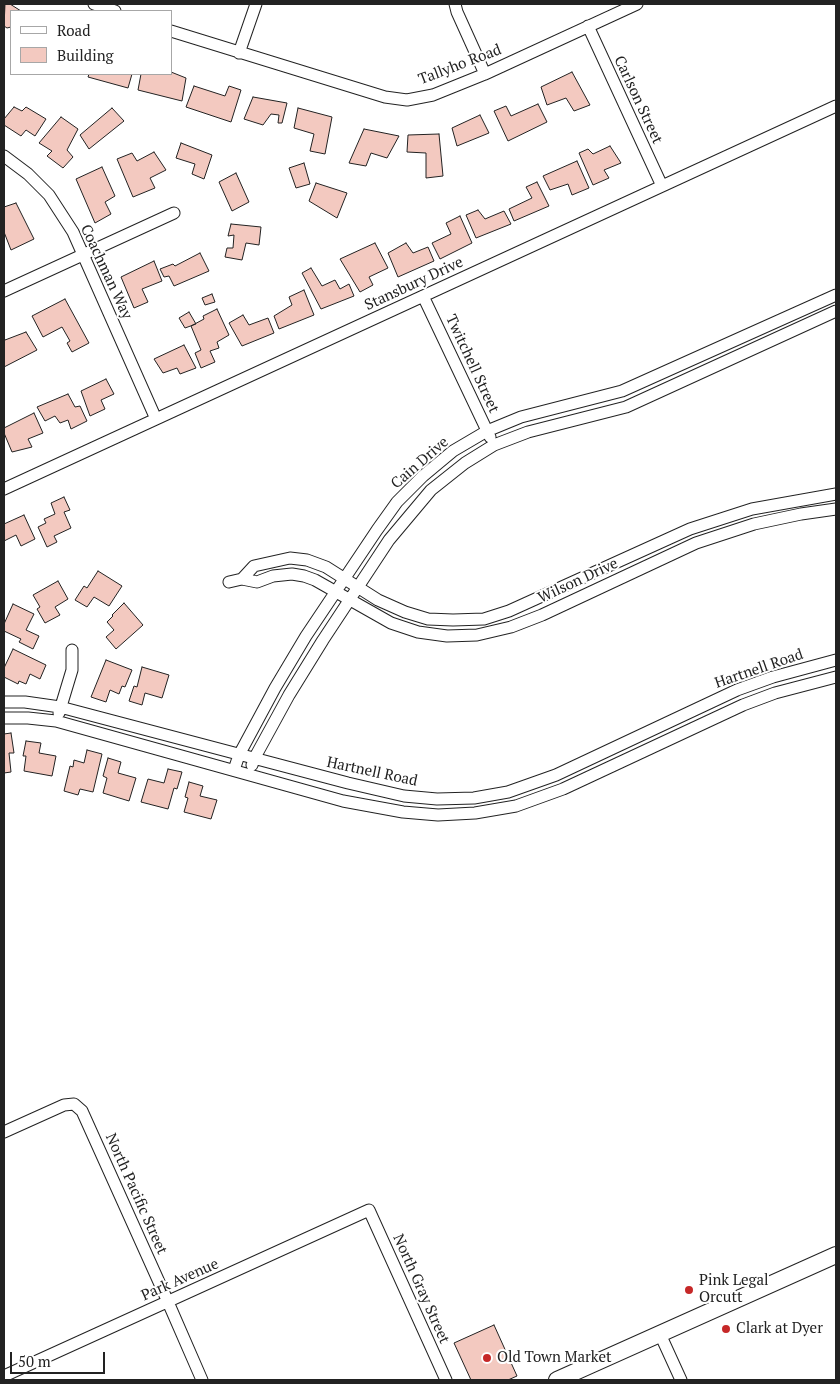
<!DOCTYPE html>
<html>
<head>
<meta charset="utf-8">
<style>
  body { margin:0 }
  #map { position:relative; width:840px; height:1384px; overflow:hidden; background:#fff; font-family:"PT Serif",serif }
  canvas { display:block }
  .frame { position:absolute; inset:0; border:5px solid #222; pointer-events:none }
  .legend { position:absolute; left:10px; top:10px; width:162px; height:65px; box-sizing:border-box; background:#fff; border:1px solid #a7a7a7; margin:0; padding:6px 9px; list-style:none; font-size:15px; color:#222 }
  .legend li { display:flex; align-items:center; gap:10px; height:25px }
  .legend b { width:25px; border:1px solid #a7a7a7 }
  .scale { position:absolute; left:10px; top:1352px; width:95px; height:22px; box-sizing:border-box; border:2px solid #222; border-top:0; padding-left:6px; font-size:15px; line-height:18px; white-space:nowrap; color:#222; -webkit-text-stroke:4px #fff; paint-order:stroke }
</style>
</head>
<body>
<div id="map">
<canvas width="840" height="1384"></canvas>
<div class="frame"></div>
<ul class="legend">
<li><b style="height:6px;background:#fff"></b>Road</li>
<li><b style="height:14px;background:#f3c9c0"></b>Building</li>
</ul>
<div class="scale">50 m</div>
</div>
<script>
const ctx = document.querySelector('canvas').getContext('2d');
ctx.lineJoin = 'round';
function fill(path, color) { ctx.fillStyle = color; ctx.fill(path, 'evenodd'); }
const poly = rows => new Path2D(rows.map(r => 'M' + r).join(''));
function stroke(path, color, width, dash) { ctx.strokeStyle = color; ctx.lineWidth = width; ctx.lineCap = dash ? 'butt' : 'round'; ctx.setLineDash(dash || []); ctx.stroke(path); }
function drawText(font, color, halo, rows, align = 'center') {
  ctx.font = font + ' "PT Serif",serif'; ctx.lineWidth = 4; ctx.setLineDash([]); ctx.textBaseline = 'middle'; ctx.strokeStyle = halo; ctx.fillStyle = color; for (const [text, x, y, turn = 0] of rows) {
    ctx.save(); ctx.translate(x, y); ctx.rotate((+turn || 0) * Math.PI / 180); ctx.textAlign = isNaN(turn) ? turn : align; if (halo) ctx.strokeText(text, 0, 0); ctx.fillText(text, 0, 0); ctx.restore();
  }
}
const building = poly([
  [5,4,10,4,21,11,11,11,11,27,7,28,4,26,5,4],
  [171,72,186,78,182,101,138,90,141,74,171,74,171,72],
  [572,72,590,105,574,111,566,98,547,105,541,87,572,72],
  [89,74,132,74,128,88,88,77,89,74],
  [194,86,225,96,229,86,241,90,231,122,186,107,194,86],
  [253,97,287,103,282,123,278,123,279,115,271,114,263,125,244,119,253,97],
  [538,104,547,122,508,141,494,111,506,106,511,116,538,104],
  [14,107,22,111,26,107,46,119,35,136,26,130,21,136,4,125,4,119,14,107],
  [112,108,124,121,89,149,80,135,112,108],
  [298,108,332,117,325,154,310,151,314,134,294,128,298,108],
  [480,115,489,133,457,146,452,128,480,115],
  [61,117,78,129,67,150,73,157,63,168,47,156,52,151,39,143,61,117],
  [364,129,399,136,387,158,371,153,366,166,349,163,364,129],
  [439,134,443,176,426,178,426,153,407,152,408,135,439,134],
  [181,143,212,155,204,179,192,174,195,164,176,158,181,143],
  [610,146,621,163,604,170,609,178,593,185,579,153,588,149,593,154,610,146],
  [154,152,166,170,150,178,155,188,133,197,117,159,132,153,137,161,154,152],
  [577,161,589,188,572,195,568,184,550,190,543,176,577,161],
  [304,163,310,184,296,188,289,168,304,163],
  [102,167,115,196,105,202,111,214,95,223,76,179,102,167],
  [236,173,249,202,232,211,219,182,236,173],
  [537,182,549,206,514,221,509,209,532,198,526,187,537,182],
  [316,183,347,193,337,218,309,201,316,183],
  [16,203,34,239,11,250,4,232,4,207,16,203],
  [478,210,485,219,504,211,511,224,476,238,466,215,478,210],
  [460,216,472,243,440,259,432,243,451,234,446,223,460,216],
  [231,224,261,227,259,245,246,243,242,260,225,257,227,248,233,248,234,235,228,236,231,224],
  [375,243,388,268,369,277,373,285,360,292,340,259,375,243],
  [406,243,413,253,428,247,434,261,398,277,388,253,406,243],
  [200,253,209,271,174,286,169,276,164,277,160,269,173,264,175,266,200,253],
  [154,261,162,281,142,289,148,302,134,308,121,277,154,261],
  [311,268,322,286,335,280,340,289,349,284,354,296,321,309,302,273,311,268],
  [304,290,314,315,279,329,274,316,292,305,289,297,304,290],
  [212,294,215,302,205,305,202,298,212,294],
  [65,299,89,343,72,352,67,343,70,341,62,327,43,337,32,316,65,299],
  [217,309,229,335,217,342,219,348,210,351,215,362,201,368,195,353,201,350,191,326,204,319,203,316,217,309],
  [189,312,196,324,185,328,179,318,189,312],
  [243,315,249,325,268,318,274,333,242,346,229,323,243,315],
  [26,332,37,350,4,367,4,338,5,340,26,332],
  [184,345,196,368,180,374,177,368,163,373,154,359,184,345],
  [106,379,114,394,101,400,105,409,90,416,81,391,106,379],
  [68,394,75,407,80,406,87,421,71,429,68,420,60,423,55,416,45,421,37,407,68,394],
  [34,413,43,433,28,439,32,447,12,452,4,433,4,428,34,413],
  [64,497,70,510,64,512,71,528,54,536,57,542,47,547,38,527,46,523,44,519,55,514,51,503,64,497],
  [24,515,35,539,21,546,16,535,4,541,4,524,24,515],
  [98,571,122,586,109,606,94,597,87,607,75,600,84,586,87,588,98,571],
  [58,581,68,599,55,607,60,615,45,623,37,609,40,607,33,595,58,581],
  [124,603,143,625,116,649,106,637,114,630,107,622,113,616,112,615,124,603],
  [13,604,34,614,26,630,39,636,33,649,19,642,21,639,4,631,4,624,13,604],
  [13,649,46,665,40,679,30,674,26,684,19,681,18,684,4,677,4,668,13,649],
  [106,660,132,670,125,687,122,686,119,694,110,690,106,702,91,697,106,660],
  [142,667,169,675,162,698,145,693,142,705,129,701,134,686,137,687,142,667],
  [11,733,14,753,9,753,11,772,4,773,4,734,11,733],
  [26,741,41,743,39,753,56,756,52,776,24,771,26,756,23,756,26,741],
  [87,750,102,754,93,792,80,789,78,795,64,791,70,766,73,767,74,760,84,763,87,750],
  [108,758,121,762,118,773,136,778,129,801,103,793,107,778,103,776,108,758],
  [168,769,182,772,177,789,174,788,168,809,141,802,148,779,164,783,168,769],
  [189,782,203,786,200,796,217,800,211,819,184,812,188,798,185,797,189,782],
  [494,1325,517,1376,508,1380,471,1380,454,1343,494,1325]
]);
const street = poly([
  [94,4,115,11],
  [455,4,457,12,485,74],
  [588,26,662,186],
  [171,31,385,97,407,100,433,95,485,74,637,4],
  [239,53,256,4],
  [4,156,28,174,49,195,73,232,156,419],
  [4,291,174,213],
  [423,296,490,437],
  [4,489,836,106],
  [242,579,254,566,290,558,307,560,326,567,378,600,405,612,428,619,453,620,484,619,509,611,690,529,752,509,836,494],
  [229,582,242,579,257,582,273,576,292,574,304,576,315,580,391,623,418,632,447,636,477,635,511,627,542,615,696,543,754,524,801,514,836,509],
  [4,702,25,702,60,707,348,783,404,796,437,799,474,798,508,792,556,775,737,690,773,677,836,660],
  [59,713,72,670,72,650],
  [4,718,28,718,56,721,343,801,403,812,438,815,475,813,516,806,563,789,743,705,775,693,836,677],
  [252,765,254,759,289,695,323,640,389,540,431,490,465,463,494,445,528,432,626,407,836,311],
  [234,770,239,755,275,688,306,636,377,530,397,502,423,476,453,451,487,431,521,417,622,391,836,295],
  [4,1132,64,1105,74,1104,82,1111,168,1302,202,1380],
  [660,1334,681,1380],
  [4,1376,369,1210,446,1380]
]);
const secondary = poly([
  [557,1380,836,1255]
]);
const markers = [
  [689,1290,5,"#c62828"],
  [726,1329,5,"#c62828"],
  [487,1358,5,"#c62828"]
];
const streetNames = [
  ["Tallyho Road",460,65,-21],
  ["Carlson Street",638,100,65],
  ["Coachman Way",106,272,65],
  ["Stansbury Drive",414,284,-25],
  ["Twitchell Street",472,364,65],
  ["Cain Drive",420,463,-41],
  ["Wilson Drive",578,581,-25],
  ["Hartnell Road",759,669,-19],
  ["Hartnell Road",372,772,12],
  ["North Pacific Street",136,1194,66],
  ["Park Avenue",180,1280,-24],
  ["North Gray Street",421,1289,66]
];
const poiNames = [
  ["Pink Legal",699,1281],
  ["Orcutt",699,1298],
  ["Clark at Dyer",736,1329],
  ["Old Town Market",497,1358]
];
fill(building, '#f3c9c0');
stroke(building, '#222', 1);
stroke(street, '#222', 13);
stroke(secondary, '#222', 18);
stroke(street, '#fff', 11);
stroke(secondary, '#fff', 16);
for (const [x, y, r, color] of markers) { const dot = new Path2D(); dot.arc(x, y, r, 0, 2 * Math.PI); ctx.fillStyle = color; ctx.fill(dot); stroke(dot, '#fff', 2); }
drawText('15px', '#222', '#fff', streetNames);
drawText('15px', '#222', '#fff', poiNames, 'left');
</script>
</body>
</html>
